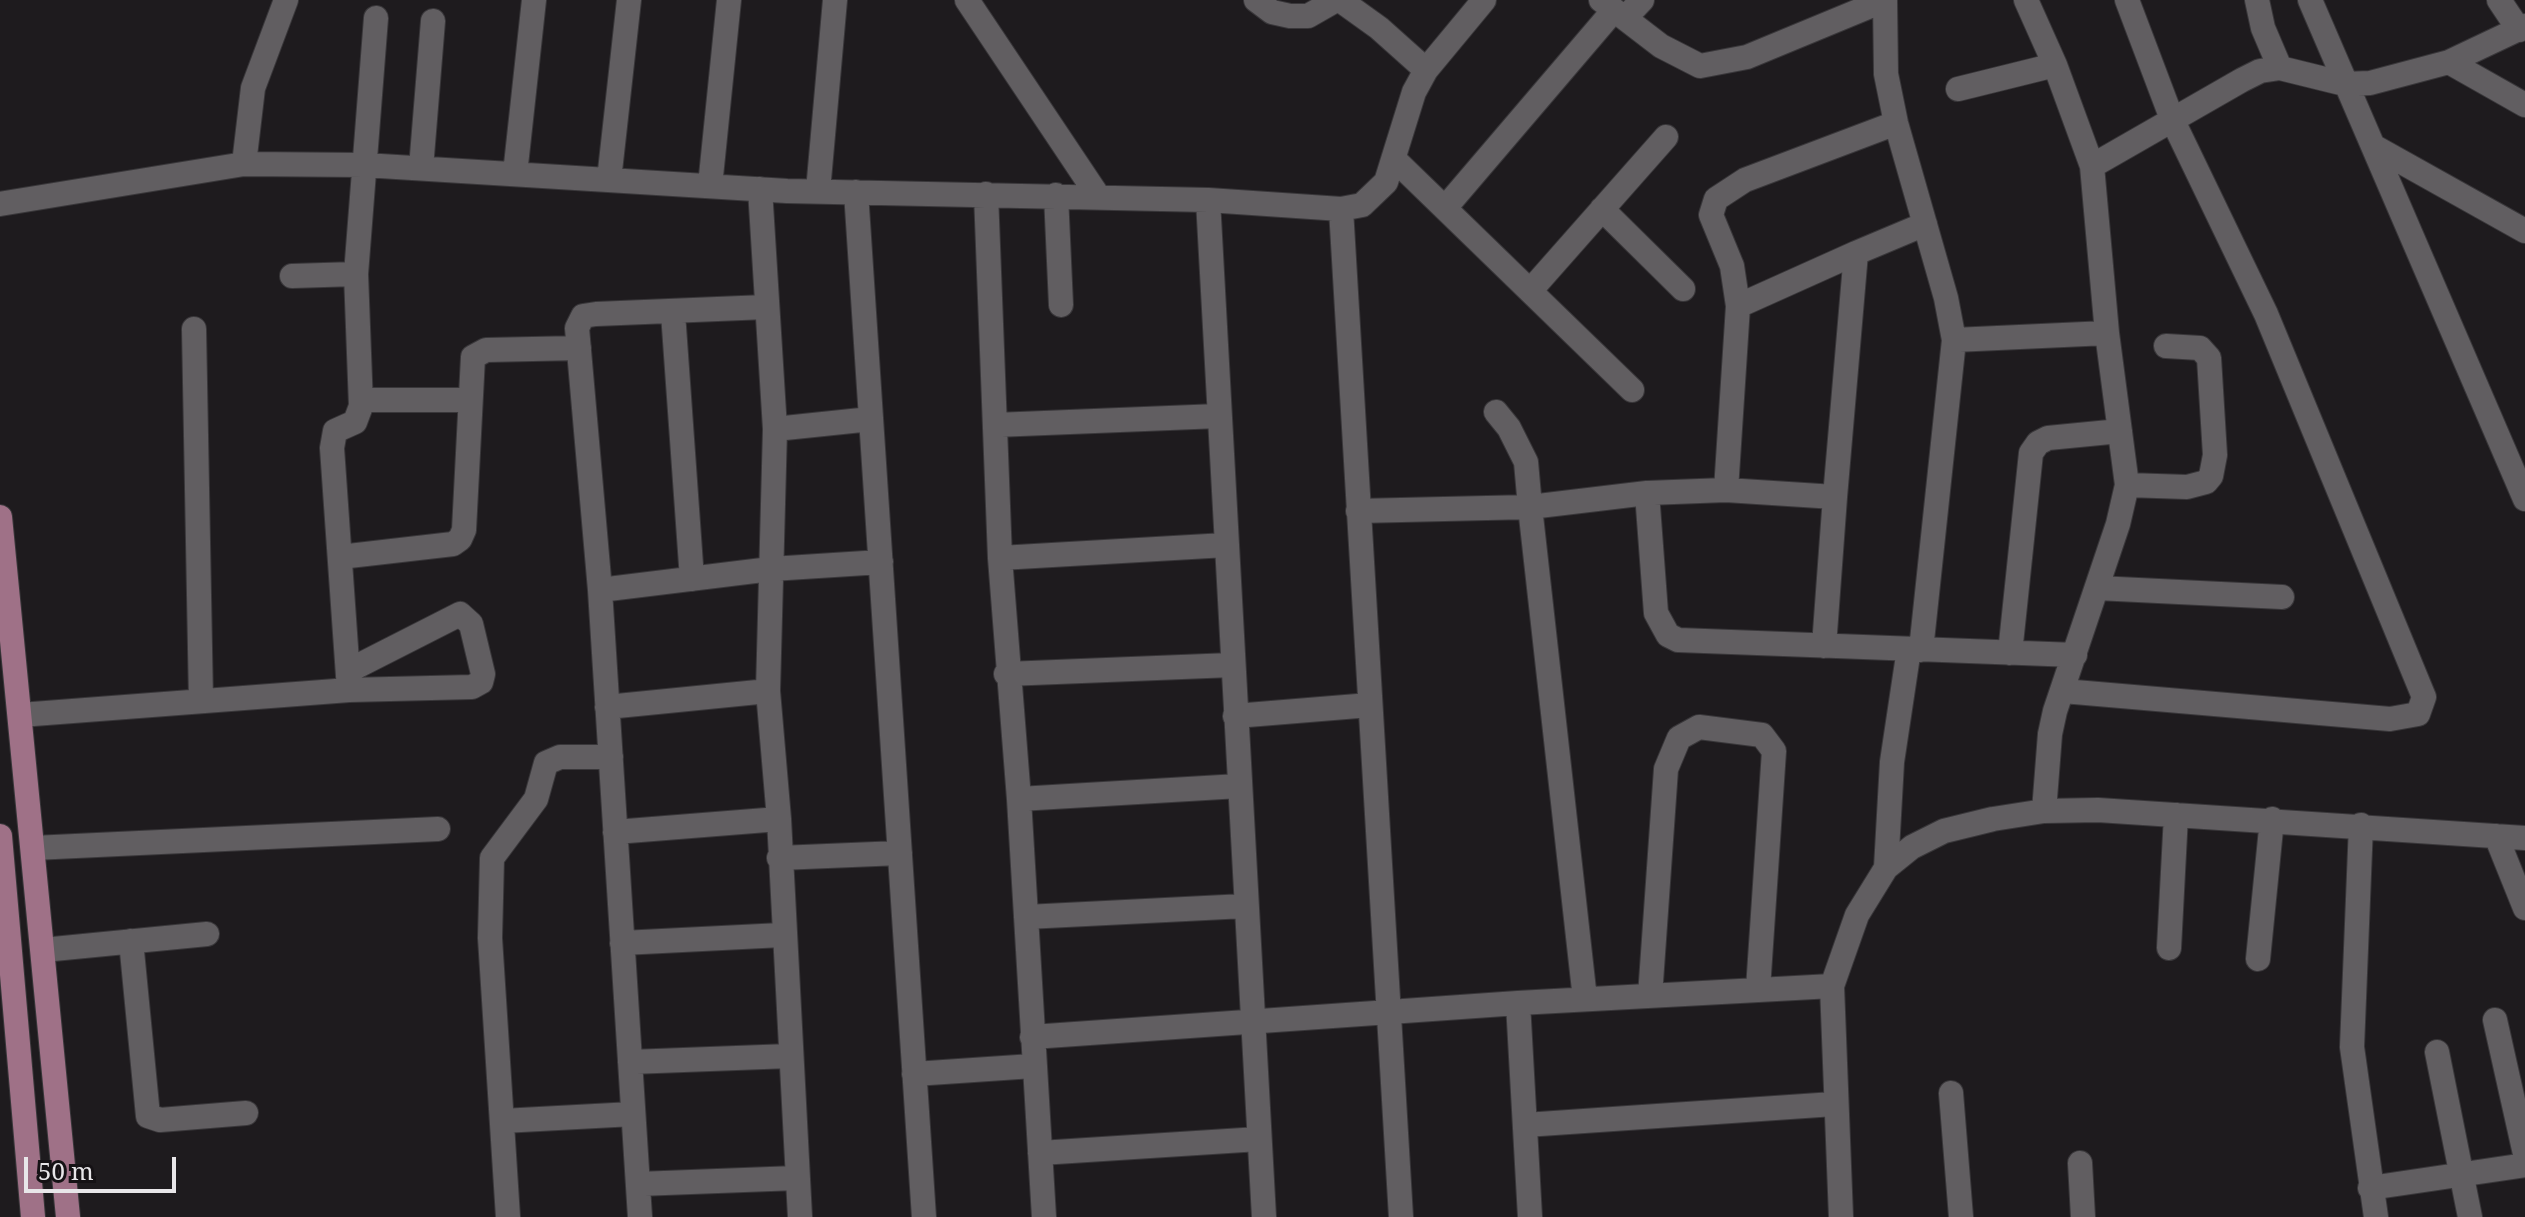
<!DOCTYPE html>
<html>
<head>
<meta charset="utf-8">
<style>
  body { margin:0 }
  #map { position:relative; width:2525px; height:1217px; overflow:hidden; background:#1e1b1e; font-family:"Noto Serif",serif }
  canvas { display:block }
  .scale { position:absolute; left:24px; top:1157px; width:152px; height:36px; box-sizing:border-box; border:4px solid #e8e6e9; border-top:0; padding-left:10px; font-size:24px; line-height:28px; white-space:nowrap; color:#e8e6e9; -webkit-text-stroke:6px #151215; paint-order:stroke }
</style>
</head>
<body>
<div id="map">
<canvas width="2525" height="1217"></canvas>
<div class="scale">50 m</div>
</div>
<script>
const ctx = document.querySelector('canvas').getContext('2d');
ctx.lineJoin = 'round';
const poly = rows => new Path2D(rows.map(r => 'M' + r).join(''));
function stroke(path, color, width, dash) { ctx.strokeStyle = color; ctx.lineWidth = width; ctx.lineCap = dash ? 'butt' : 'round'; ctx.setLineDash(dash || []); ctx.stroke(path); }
const minor = poly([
  [967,0,1098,196],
  [1256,0,1272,12,1290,16,1308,16,1336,0],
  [1340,0,1379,28,1426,70],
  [1601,0,1661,46,1700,66,1747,57,1885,0,1886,74,1896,123,1946,298,1954,340,1921,650],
  [2026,0,2055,65,2092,166],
  [2257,0,2263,28,2280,68],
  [2310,0,2525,499],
  [2499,0,2519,30],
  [1625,18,1642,0],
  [2449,62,2525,26],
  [1958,89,2055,65],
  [2373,146,2525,231],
  [1394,159,1632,390],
  [244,164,364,165,787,191,1208,200,1341,209,1362,205,1386,182,1414,92,1426,70,1484,0],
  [421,168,433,21],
  [515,174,534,0],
  [609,180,629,0],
  [710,186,729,0],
  [760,189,775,429,768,691,779,819,800,1217],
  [818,191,835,0],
  [856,192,924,1217],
  [986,194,1000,558],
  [1056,195,1061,305],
  [1208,200,1264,1217],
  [0,204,244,164,253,88,286,0],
  [1445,208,1614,10],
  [1341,209,1401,1217],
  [1602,209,1683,289],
  [292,276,356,274],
  [1530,291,1666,137],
  [1738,306,1732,266,1711,215,1716,199,1745,180,1896,123],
  [673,313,692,579],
  [194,329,201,701],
  [1954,340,2107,333],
  [361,400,470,400],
  [1496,412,1509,428,1526,462,1530,507,1647,493,1656,613,1668,635,1678,640,2075,655],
  [995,425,1219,416],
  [775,429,871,419],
  [2127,485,2187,487,2206,482,2211,476,2215,455,2209,358,2200,348,2166,346],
  [1726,490,1738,306,1856,253],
  [1647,493,1726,490,1835,497,1824,646],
  [1835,497,1856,253,1925,224],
  [1358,511,1530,507,1585,999],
  [340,557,453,544,460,539,464,530,473,357,486,350,579,348],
  [2097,588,2282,597],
  [600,590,771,569,881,562],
  [2010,653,2031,453,2038,443,2048,438,2120,431],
  [1006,674,1232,665],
  [349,690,332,448,335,431,355,422,361,406,356,274,376,18],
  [2063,691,2390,719,2418,714,2424,697,2266,314,2172,119,2127,0],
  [607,707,768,691],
  [20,715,349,690,472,687,481,682,483,674,471,624,460,614,348,671],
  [1235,716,1370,705],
  [1019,799,1239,786],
  [2044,811,2050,734,2055,711,2118,524,2127,485,2107,333,2092,166,2242,80,2260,71,2280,68,2345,84,2370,83,2449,62,2525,105],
  [2361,825,2352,1047,2376,1217],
  [615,832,779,819],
  [2496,836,2525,908],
  [33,848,438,829],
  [779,858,900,853],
  [1886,868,1892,762,1909,649],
  [1026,917,1245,906],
  [131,941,148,1116,160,1120,246,1113],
  [622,943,782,935],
  [2169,948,2176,815],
  [43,950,207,934],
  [2258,959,2272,819],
  [1832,986,1857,915,1886,868,1912,847,1944,831,1993,819,2044,811,2098,810,2525,838],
  [1650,996,1666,769,1679,738,1699,727,1762,735,1774,751,1758,989],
  [1518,1003,1530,1217],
  [2495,1020,2525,1154],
  [1032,1037,1518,1003,1832,986,1841,1217],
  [2437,1052,2470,1217],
  [630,1062,790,1056],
  [914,1074,1033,1066],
  [1951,1093,1961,1217],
  [502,1121,633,1114],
  [1525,1125,1834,1104],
  [1040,1153,1259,1139],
  [2080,1163,2083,1217],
  [638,1184,797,1178],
  [2370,1188,2525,1165],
  [508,1217,490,938,492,858,536,799,546,763,560,757,611,757],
  [640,1217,600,590,577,328,583,316,596,314,766,307],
  [1044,1217,1019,799,1000,558,1226,545]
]);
const major = poly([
  [0,517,68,1217],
  [0,836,33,1217]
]);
stroke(minor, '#39373a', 26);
stroke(major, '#39373a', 26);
stroke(minor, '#615e61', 24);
stroke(major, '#9f7187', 24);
</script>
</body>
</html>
